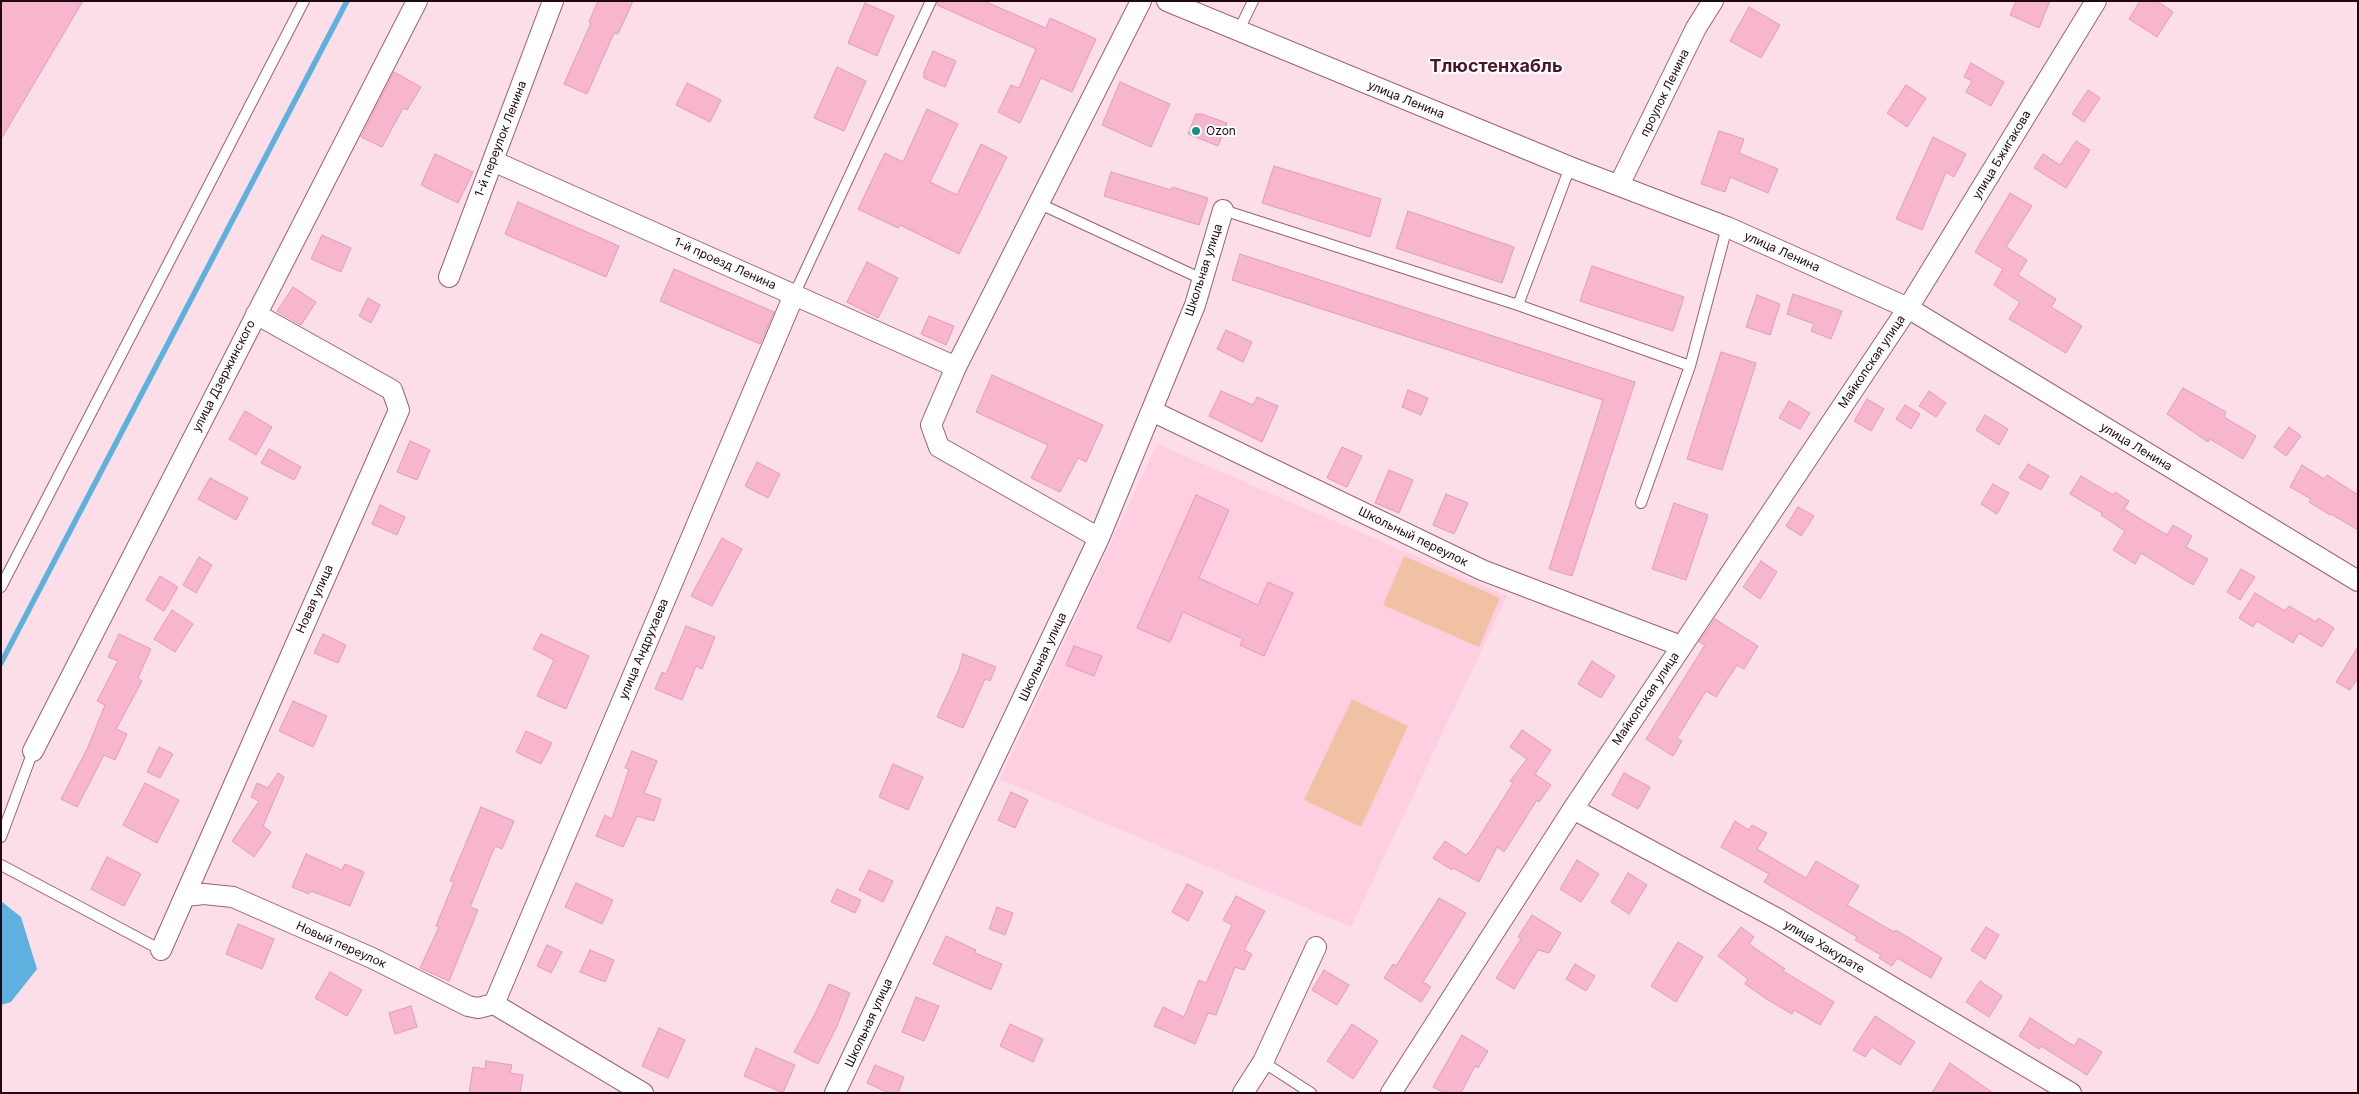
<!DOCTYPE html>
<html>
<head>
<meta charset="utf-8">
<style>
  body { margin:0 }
  #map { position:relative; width:2359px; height:1094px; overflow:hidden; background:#fcdee9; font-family:Inter,sans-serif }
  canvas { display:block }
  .frame { position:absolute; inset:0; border:2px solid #1f0812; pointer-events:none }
</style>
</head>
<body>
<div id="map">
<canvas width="2359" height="1094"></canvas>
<div class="frame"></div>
</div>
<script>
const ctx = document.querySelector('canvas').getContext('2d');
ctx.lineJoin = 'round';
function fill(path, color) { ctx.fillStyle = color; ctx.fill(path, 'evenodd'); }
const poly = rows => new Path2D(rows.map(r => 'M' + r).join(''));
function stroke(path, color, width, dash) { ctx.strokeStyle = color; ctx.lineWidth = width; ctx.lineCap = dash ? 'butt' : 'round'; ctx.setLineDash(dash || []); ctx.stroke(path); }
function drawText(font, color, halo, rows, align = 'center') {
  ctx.font = font + ' Inter,sans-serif'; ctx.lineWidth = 4; ctx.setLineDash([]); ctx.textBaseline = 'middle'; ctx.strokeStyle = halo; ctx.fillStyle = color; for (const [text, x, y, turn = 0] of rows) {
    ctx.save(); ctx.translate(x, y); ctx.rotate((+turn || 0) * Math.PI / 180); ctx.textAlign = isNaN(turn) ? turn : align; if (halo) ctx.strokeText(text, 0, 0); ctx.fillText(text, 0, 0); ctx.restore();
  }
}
const built = poly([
  [1157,444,1507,596,1351,927,1000,779]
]);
const green = poly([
  [1404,556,1500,598,1479,647,1383,605],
  [1352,699,1408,726,1361,827,1304,800]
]);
const water = poly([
  [1,901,21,917,37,969,11,1002,1,1005]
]);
const stream = poly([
  [1,663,347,1]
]);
const building = poly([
  [1,1,83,1,1,139,1,1],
  [598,1,633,1,618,34,614,33,587,94,564,84,591,23,589,22,598,1],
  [938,1,984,1,1046,28,1050,18,1096,39,1072,92,1041,78,1020,123,998,112,1011,85,1019,88,1036,49,937,5,938,1],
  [2016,1,2050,1,2039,28,2010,15,2016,1],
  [2140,1,2157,1,2173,12,2157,37,2129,19,2140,1],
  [865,3,894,16,877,56,848,43,865,3],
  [1749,7,1780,25,1761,58,1730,41,1749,7],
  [933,51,956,61,945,87,924,78,924,72,933,51],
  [1971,63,2004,82,1991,106,1966,92,1972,81,1964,77,1971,63],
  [837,67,866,81,844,131,814,118,837,67],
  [394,72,421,87,407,110,403,108,382,147,361,137,394,72],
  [1120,82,1170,104,1151,147,1102,125,1120,82],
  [687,83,721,100,710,122,676,105,687,83],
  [1906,85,1926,98,1907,127,1887,113,1906,85],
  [2088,90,2100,98,2084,122,2072,114,2088,90],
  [927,109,958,124,930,182,957,195,981,144,1007,157,959,254,900,225,898,228,858,209,885,153,903,162,927,109],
  [1196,114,1202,114,1227,123,1218,146,1188,134,1196,114],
  [1719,131,1744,139,1739,153,1778,169,1768,193,1730,177,1725,192,1701,184,1719,131],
  [1933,137,1966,154,1954,177,1946,172,1922,230,1896,219,1933,137],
  [2076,141,2090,150,2066,188,2034,168,2043,154,2060,165,2076,141],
  [435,154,473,172,458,203,421,185,435,154],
  [1274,166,1381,199,1370,237,1262,203,1274,166],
  [1111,172,1171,190,1172,187,1208,198,1199,225,1104,196,1111,172],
  [2010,193,2032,206,2006,247,2027,260,2018,275,2056,299,2051,307,2082,326,2066,353,2009,319,2020,302,1994,285,2003,269,1975,252,2010,193],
  [518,202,619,246,606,277,505,234,518,202],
  [1408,211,1514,247,1502,283,1396,248,1408,211],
  [322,235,351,248,341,272,311,259,322,235],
  [1240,254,1635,382,1572,576,1549,569,1603,400,1232,280,1240,254],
  [867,262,898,278,878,318,847,302,867,262],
  [1592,266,1684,297,1673,331,1580,301,1592,266],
  [674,269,774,312,760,344,660,301,674,269],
  [293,287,316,302,301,325,277,311,293,287],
  [1793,294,1842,311,1831,339,1811,331,1814,324,1787,314,1793,294],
  [1757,295,1780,304,1770,335,1746,327,1757,295],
  [368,298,380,305,371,323,359,316,368,298],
  [929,316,954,326,946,345,921,334,929,316],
  [1226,330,1252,342,1243,362,1217,349,1226,330],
  [1721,352,1756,363,1722,470,1687,459,1721,352],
  [992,375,1103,425,1086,462,1078,458,1060,492,1031,478,1048,445,976,412,992,375],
  [2183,388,2226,412,2224,417,2256,436,2243,459,2210,439,2208,442,2167,414,2183,388],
  [1408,390,1428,398,1421,415,1402,407,1408,390],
  [1221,391,1253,405,1257,397,1278,406,1262,442,1209,416,1221,391],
  [1929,391,1946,403,1936,417,1919,406,1929,391],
  [1867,399,1884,409,1871,431,1854,421,1867,399],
  [1789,401,1810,413,1800,429,1779,418,1789,401],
  [1905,405,1920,414,1911,429,1896,419,1905,405],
  [245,411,272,427,256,455,229,439,245,411],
  [1985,415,2008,429,1999,445,1976,430,1985,415],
  [2289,427,2301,436,2286,456,2274,447,2289,427],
  [410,441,430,450,417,480,397,472,410,441],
  [1342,447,1362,456,1347,487,1327,478,1342,447],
  [269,449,301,467,294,480,261,463,269,449],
  [757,462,780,474,768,498,745,486,757,462],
  [2028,464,2049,476,2041,490,2019,478,2028,464],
  [2302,465,2324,479,2327,475,2358,495,2358,530,2331,514,2330,515,2309,502,2311,499,2290,487,2302,465],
  [1389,470,1413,480,1399,513,1375,503,1389,470],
  [2081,476,2113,495,2115,492,2129,501,2124,509,2167,535,2173,525,2192,536,2186,547,2208,559,2193,585,2141,553,2135,564,2113,550,2125,531,2101,515,2102,513,2070,494,2081,476],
  [210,478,248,498,236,520,198,499,210,478],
  [1993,484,2009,493,1997,514,1981,504,1993,484],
  [1446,494,1468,503,1454,534,1433,525,1446,494],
  [1196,495,1229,510,1199,578,1258,605,1268,582,1293,593,1264,656,1240,645,1243,639,1183,612,1170,642,1137,628,1196,495],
  [1674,503,1708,515,1686,580,1652,569,1674,503],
  [380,505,405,517,397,535,372,524,380,505],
  [1798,507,1814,516,1801,536,1786,526,1798,507],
  [722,538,742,549,712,606,691,596,722,538],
  [199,557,212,565,196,593,183,585,199,557],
  [1761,561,1777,572,1760,599,1743,587,1761,561],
  [2241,569,2255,577,2240,600,2227,592,2241,569],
  [160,576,178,587,164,611,146,600,160,576],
  [2255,593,2285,611,2289,606,2316,622,2318,618,2334,628,2322,647,2299,633,2293,643,2257,621,2253,627,2239,618,2255,593],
  [172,610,193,624,175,652,154,639,172,610],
  [1715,619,1758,646,1744,669,1737,665,1716,697,1706,691,1677,738,1682,741,1673,756,1646,739,1705,645,1699,642,1715,619],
  [686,626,715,637,702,669,696,666,682,700,655,689,662,672,666,674,686,626],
  [119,634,151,649,138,678,142,681,116,729,127,734,115,760,104,755,77,807,61,799,88,747,105,705,97,701,118,661,108,657,119,634],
  [323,634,346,645,338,663,314,653,323,634],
  [541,634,589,656,566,709,537,696,554,660,533,649,541,634],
  [1074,646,1102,656,1094,676,1066,665,1074,646],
  [2358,647,2358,678,2350,690,2336,682,2358,647],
  [963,654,996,667,990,681,985,679,963,728,937,717,959,669,963,654],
  [1592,661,1615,676,1601,698,1578,684,1592,661],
  [293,701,327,716,313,747,279,731,293,701],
  [1522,730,1551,750,1535,774,1551,785,1539,802,1537,800,1504,852,1497,847,1479,882,1453,868,1452,870,1433,858,1445,841,1466,855,1471,850,1513,783,1510,781,1527,759,1510,747,1522,730],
  [526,731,552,743,541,764,516,752,526,731],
  [159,747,173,754,160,778,147,772,159,747],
  [632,751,657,761,644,793,661,799,654,821,637,816,623,847,596,836,605,815,612,819,629,769,625,768,632,751],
  [893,764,923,777,908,810,879,797,893,764],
  [278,773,284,777,263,826,271,832,254,857,232,841,259,801,251,797,257,783,268,788,278,773],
  [1624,773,1650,787,1638,809,1612,795,1624,773],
  [145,783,179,800,157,843,123,825,145,783],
  [1011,792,1028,800,1015,828,998,820,1011,792],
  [481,807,514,821,502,849,495,846,470,907,478,910,449,981,420,968,439,927,436,926,454,882,450,881,481,807],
  [1735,821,1749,830,1752,825,1767,833,1757,849,1806,878,1816,861,1859,886,1847,905,1894,932,1896,930,1942,958,1931,978,1897,958,1892,966,1879,958,1881,955,1855,940,1857,937,1764,882,1769,874,1721,847,1735,821],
  [306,854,342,870,345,864,364,872,350,906,311,891,309,894,292,887,306,854],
  [107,857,141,874,124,906,91,889,107,857],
  [1577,860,1599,874,1581,902,1560,889,1577,860],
  [869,870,893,881,883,902,859,890,869,870],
  [1628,873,1647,885,1629,914,1611,902,1628,873],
  [576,883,613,900,602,924,565,907,576,883],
  [1187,884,1203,892,1188,921,1172,912,1187,884],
  [837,889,861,900,855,913,831,902,837,889],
  [1236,896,1265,911,1244,950,1252,954,1244,970,1235,967,1216,1015,1208,1013,1195,1044,1154,1026,1163,1007,1184,1017,1199,980,1206,983,1232,925,1223,920,1236,896],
  [1439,898,1466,913,1423,982,1431,987,1421,1002,1384,978,1393,964,1396,966,1439,898],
  [997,907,1013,913,1005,935,989,929,997,907],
  [1532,915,1561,933,1549,953,1538,950,1514,989,1496,978,1521,939,1518,937,1532,915],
  [238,924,274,939,262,969,226,954,238,924],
  [1741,927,1754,937,1749,944,1785,969,1783,971,1834,1002,1820,1025,1794,1010,1792,1014,1765,998,1745,984,1748,979,1718,956,1741,927],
  [1986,927,1999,935,1985,959,1971,950,1986,927],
  [946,936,976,950,975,953,1002,964,991,990,933,964,946,936],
  [1678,942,1703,957,1676,1002,1651,986,1678,942],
  [547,945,562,952,551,973,537,966,547,945],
  [590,950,614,960,605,982,580,972,590,950],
  [1575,964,1595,976,1586,991,1566,979,1575,964],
  [1324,970,1349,985,1337,1005,1312,990,1324,970],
  [330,972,362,990,347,1016,315,998,330,972],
  [1980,981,2002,996,1989,1017,1966,1002,1980,981],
  [829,984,850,993,837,1026,818,1064,794,1052,815,1014,829,984],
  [916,997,939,1006,924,1041,902,1032,916,997],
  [411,1006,417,1027,395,1034,389,1013,411,1006],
  [1875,1016,1915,1042,1900,1065,1872,1047,1865,1057,1853,1050,1875,1016],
  [2030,1018,2074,1046,2079,1038,2102,1052,2087,1075,2041,1046,2039,1049,2019,1036,2030,1018],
  [1010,1024,1043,1039,1033,1062,1000,1046,1010,1024],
  [1352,1024,1378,1041,1353,1079,1327,1061,1352,1024],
  [659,1028,685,1040,668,1078,642,1066,659,1028],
  [1462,1035,1488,1051,1478,1068,1475,1066,1461,1093,1444,1093,1433,1087,1462,1035],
  [756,1048,795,1065,783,1093,744,1076,756,1048],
  [486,1061,512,1065,510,1073,523,1075,520,1093,469,1093,473,1067,485,1069,486,1061],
  [1950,1063,1993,1093,1932,1093,1950,1063],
  [875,1065,904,1077,898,1093,889,1093,867,1083,875,1065]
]);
const service = poly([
  [1238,32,1253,1],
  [1038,203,1204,280],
  [1223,210,1518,305,1690,366],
  [794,295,931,1],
  [1518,305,1570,167],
  [1641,503,1690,366,1727,227],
  [1,587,304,1],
  [1,837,33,751],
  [1,865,161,950],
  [1263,1062,1311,1093]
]);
const minor = poly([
  [1167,1,1570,167,1727,227,1908,308,2358,581],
  [493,161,956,367],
  [1619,185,1696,28,1713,1],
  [449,277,553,1],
  [1152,411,1482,570,1681,646],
  [1099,538,939,447,931,425,956,367,1141,1],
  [33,751,417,1],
  [1573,809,1778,919,2071,1093],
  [185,896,204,894,233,897,372,958,468,1006,478,1008,494,1004],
  [161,950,399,410,392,390,256,314],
  [494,1004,794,295],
  [494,1004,643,1093],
  [835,1093,1099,538,1195,305,1223,210],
  [1243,1093,1263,1062,1316,947],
  [1391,1093,1573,809,1908,308,2096,1]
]);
const markers = [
  [1196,131,5,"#14937a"]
];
const streetNames = [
  ["проулок Ленина",1665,93,-64],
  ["улица Ленина",1406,100,22],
  ["1-й переулок Ленина",501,139,-69],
  ["улица Бжигакова",2002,155,-59],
  ["улица Ленина",1782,252,24],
  ["1-й проезд Ленина",725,264,24],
  ["Школьная улица",1204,270,-72],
  ["Майкопская улица",1872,362,-56],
  ["улица Дзержинского",224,376,-63],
  ["улица Ленина",2136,447,31],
  ["Школьный переулок",1413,537,26],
  ["Новая улица",315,599,-66],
  ["улица Андрухаева",644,649,-67],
  ["Школьная улица",1043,657,-65],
  ["Майкопская улица",1646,699,-56],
  ["Новый переулок",341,945,24],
  ["улица Хакурате",1824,947,31],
  ["Школьная улица",869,1023,-65]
];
const poiNames = [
  ["Ozon",1206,131]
];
const districtNames = [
  ["Тлюстенхабль",1496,67]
];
fill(built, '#ffcee0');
fill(green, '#f0c1a3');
fill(water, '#5eb0de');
stroke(stream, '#5eb0de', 5.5);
fill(building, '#f7b5ce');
stroke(building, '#e29cb7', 1);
stroke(service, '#9e5e78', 12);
stroke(minor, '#9e5e78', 22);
stroke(service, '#fff', 10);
stroke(minor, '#fff', 20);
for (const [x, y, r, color] of markers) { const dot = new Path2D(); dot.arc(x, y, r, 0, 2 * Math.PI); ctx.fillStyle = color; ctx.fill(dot); stroke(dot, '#fff', 2); }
drawText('12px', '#1f0812', '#fff', streetNames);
drawText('12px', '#1f0812', '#fff', poiNames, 'left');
drawText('bold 18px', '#4b132e', '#fff', districtNames);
</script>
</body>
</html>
